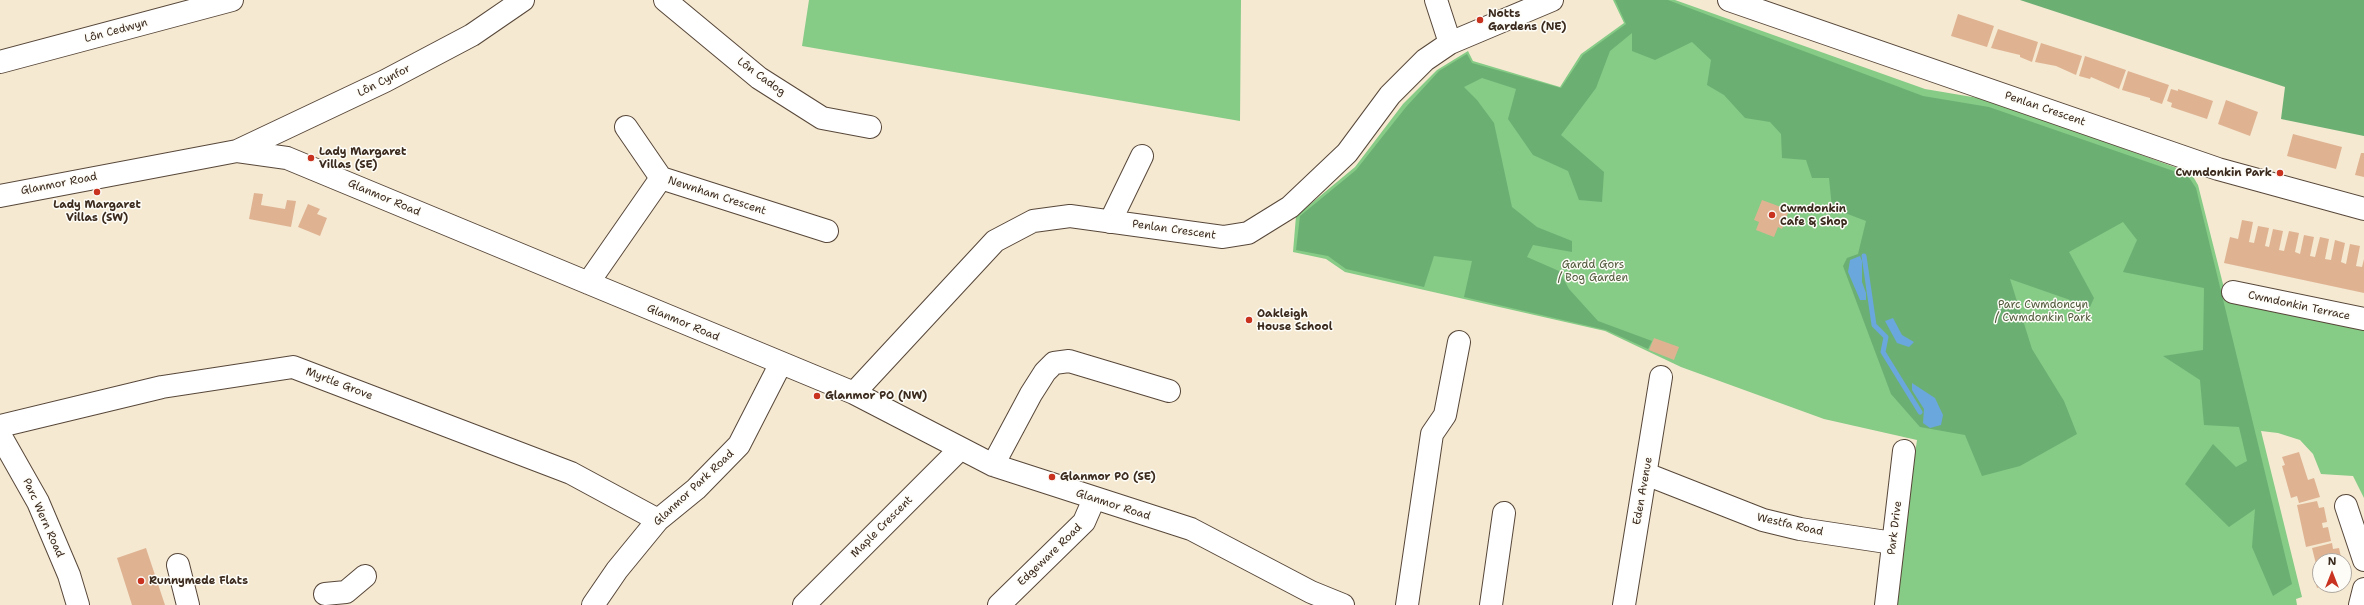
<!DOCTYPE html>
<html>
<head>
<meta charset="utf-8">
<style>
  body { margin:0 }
  #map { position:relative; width:2364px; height:605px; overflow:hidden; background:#f5e9d2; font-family:"Shantell Sans",sans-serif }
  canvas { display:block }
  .north { position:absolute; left:2312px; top:553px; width:40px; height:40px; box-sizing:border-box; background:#fdfcf7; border:1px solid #afa8a0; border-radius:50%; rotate:0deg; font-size:11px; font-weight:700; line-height:16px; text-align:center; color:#3b2a1e }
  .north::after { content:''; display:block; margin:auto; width:14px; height:18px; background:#c8321e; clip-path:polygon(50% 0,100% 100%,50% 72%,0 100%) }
</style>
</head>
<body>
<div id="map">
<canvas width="2364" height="605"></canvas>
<div class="north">N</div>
</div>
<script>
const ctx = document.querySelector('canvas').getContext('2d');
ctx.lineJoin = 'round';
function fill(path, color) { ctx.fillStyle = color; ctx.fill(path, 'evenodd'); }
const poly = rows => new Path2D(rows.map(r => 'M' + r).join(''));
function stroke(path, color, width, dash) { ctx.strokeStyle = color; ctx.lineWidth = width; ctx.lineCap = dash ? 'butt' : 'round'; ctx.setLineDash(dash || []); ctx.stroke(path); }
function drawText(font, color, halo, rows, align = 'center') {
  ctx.font = font + ' "Shantell Sans",sans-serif'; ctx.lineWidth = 3; ctx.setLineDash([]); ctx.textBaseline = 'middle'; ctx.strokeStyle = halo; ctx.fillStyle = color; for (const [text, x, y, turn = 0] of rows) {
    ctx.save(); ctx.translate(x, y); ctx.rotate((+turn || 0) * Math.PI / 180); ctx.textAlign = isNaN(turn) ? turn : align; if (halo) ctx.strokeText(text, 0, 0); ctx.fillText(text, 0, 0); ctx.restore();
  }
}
const green = poly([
  [809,0,1241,0,1240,121,802,46],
  [1613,0,1675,0,1925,89,1990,100,2191,173,2198,185,2227,300,2364,327,2364,498,2353,476,2321,474,2313,454,2300,440,2278,433,2261,431,2302,597,2296,599,2297,605,1893,605,1917,440,1824,419,1681,367,1605,331,1345,272,1326,259,1293,252,1296,216,1355,167,1403,104,1437,70,1468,51,1473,61,1560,87,1581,54,1624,23]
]);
const forest = poly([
  [1615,0,1668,0,1923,96,1989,107,2188,176,2196,188,2292,584,2273,596,2252,547,2255,509,2229,527,2185,484,2213,444,2236,467,2247,461,2239,427,2204,425,2200,380,2163,356,2203,350,2204,288,2123,272,2137,240,2123,222,2069,252,2094,298,2090,307,2010,279,2032,349,2064,401,2077,434,2020,466,1982,476,1965,435,1920,427,1891,394,1843,266,1847,258,1858,254,1866,221,1832,208,1829,178,1812,178,1806,160,1782,158,1781,134,1770,122,1745,118,1724,95,1707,85,1711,60,1692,42,1655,60,1632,51,1632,33,1610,51,1596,88,1561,135,1604,172,1602,202,1579,200,1568,171,1533,155,1508,119,1516,89,1482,78,1464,87,1477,100,1494,123,1512,207,1537,227,1572,241,1572,252,1533,245,1527,257,1559,271,1569,289,1598,321,1652,341,1648,349,1606,330,1464,297,1472,261,1434,256,1424,287,1346,269,1328,256,1296,250,1300,216,1356,170,1406,107,1439,71,1467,54,1472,63,1561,88,1583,55,1626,24],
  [2020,0,2364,0,2364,136,2281,119,2285,87]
]);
const water = poly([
  [1860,256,1862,261,1862,282,1866,293,1866,300,1860,300,1848,272,1850,260],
  [1893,318,1902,335,1914,342,1909,347,1897,343,1885,321],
  [1912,383,1935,398,1943,415,1941,425,1930,428,1923,423,1924,409,1912,390]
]);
const stream = poly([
  [1864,256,1874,325,1886,337,1883,352,1920,412]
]);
const building = poly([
  [1958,14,1994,26,1987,47,1951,36],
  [1998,29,2038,42,2032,62,2020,57,2020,55,1991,48],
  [2041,43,2082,56,2076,75,2056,66,2035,62],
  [2085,56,2126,70,2119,89,2091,77,2090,79,2079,76],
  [2128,71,2169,85,2162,104,2150,100,2150,98,2122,90],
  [2171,89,2178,91,2178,89,2213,101,2207,119,2171,107,2172,103,2167,101],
  [2226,100,2258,112,2250,136,2218,124],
  [2293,134,2342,147,2336,169,2287,156],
  [2361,153,2364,153,2364,177,2355,175],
  [254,193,263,194,261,205,285,209,287,200,296,201,291,227,249,219],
  [1762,200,1789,210,1782,229,1778,227,1774,237,1756,230,1759,222,1754,220],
  [308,204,320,209,317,214,327,218,320,236,298,227],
  [2242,220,2253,222,2249,242,2254,243,2258,226,2269,228,2265,246,2269,247,2273,229,2283,231,2279,250,2284,251,2289,231,2299,233,2295,252,2300,254,2304,235,2314,237,2310,256,2315,257,2320,237,2329,239,2325,259,2331,260,2335,240,2345,243,2341,262,2346,264,2350,244,2360,246,2356,266,2362,267,2364,259,2364,293,2224,263,2230,237,2238,239],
  [1654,338,1679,347,1674,360,1649,350],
  [2299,452,2308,480,2314,478,2320,497,2299,503,2297,496,2291,498,2282,466,2285,465,2282,457],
  [2317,501,2319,508,2324,507,2327,522,2322,523,2323,528,2328,527,2331,541,2306,547,2297,505],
  [2332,543,2333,549,2339,548,2342,561,2320,561,2320,585,2325,585,2317,588,2312,569,2317,568,2312,548],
  [146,548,165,605,132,605,117,558]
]);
const minor = poly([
  [665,0,759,78,822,118,870,127],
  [1436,0,1450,43],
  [1729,0,2218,169,2364,209],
  [0,62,232,0],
  [626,127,661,178],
  [237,151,385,81,472,35,523,0],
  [0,196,237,151,287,158,854,393,993,465,1191,529,1311,592,1343,605],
  [1110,222,1142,156],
  [588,283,661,178,827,231],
  [2233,292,2364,319],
  [854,393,995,241,1033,221,1070,216,1223,237,1248,233,1290,207,1347,153,1390,95,1425,60,1450,43,1552,0],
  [0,426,162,387,293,367,571,473,658,520],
  [0,435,38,502,69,575,78,605],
  [993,465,1031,394,1045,372,1054,363,1069,361,1169,391],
  [1646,474,1763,520,1800,529,1893,543],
  [2346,506,2364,560],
  [178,565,188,605],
  [325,594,346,592,365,576],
  [593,605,617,570,658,520,696,489,739,445,781,363],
  [804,605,960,449],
  [999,605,1084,522,1094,499],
  [1407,605,1432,434,1445,415,1459,342],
  [1491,605,1504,513],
  [1624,605,1661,377],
  [1886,605,1904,451],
  [2360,605,2364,589]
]);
const markers = [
  [1480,20,4,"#c8321e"],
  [311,158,4,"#c8321e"],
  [2280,173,4,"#c8321e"],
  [97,192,4,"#c8321e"],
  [1772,215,4,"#c8321e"],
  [1249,320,4,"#c8321e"],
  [817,396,4,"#c8321e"],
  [1052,477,4,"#c8321e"],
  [141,581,4,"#c8321e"]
];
const poiNames = [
  ["Notts",1488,14],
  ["Gardens (NE)",1488,27],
  ["Lady Margaret",319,152],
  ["Villas (SE)",319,165],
  ["Cwmdonkin Park",2272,173,"right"],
  ["Lady Margaret",97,205,"center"],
  ["Villas (SW)",97,218,"center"],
  ["Cwmdonkin",1780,209],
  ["Cafe & Shop",1780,222],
  ["Oakleigh",1257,314],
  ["House School",1257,327],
  ["Glanmor PO (NW)",825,396],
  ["Glanmor PO (SE)",1060,477],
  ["Runnymede Flats",149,581]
];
const streetNames = [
  ["Lôn Cedwyn",116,31,-15],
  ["Lôn Cadog",761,77,36],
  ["Lôn Cynfor",384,81,-27],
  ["Penlan Crescent",2045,109,19],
  ["Glanmor Road",59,184,-11],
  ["Newnham Crescent",717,196,18],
  ["Glanmor Road",384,198,23],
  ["Penlan Crescent",1174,230,8],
  ["Cwmdonkin Terrace",2299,306,12],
  ["Glanmor Road",683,323,23],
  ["Myrtle Grove",339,384,21],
  ["Glanmor Park Road",694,488,-43],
  ["Eden Avenue",1643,491,-80],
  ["Glanmor Road",1113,505,18],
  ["Parc Wern Road",43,518,66],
  ["Westfa Road",1790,525,13],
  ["Maple Crescent",882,527,-45],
  ["Park Drive",1895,528,-83],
  ["Edgeware Road",1050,555,-44]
];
const parkNames = [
  ["Gardd Gors",1593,265],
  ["/ Bog Garden",1593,278],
  ["Parc Cwmdoncyn",2043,305],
  ["/ Cwmdonkin Park",2043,318]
];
fill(green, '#86cb86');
fill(forest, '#6caf73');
fill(water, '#6aa7dc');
stroke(stream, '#6aa7dc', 5);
fill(building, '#dfb392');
stroke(minor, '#574739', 24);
stroke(minor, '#fff', 22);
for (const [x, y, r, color] of markers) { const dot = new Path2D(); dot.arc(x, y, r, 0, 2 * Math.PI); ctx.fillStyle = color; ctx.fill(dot); stroke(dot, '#fdfcf7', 1.5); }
drawText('bold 11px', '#3b2a1e', '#fdfcf7', poiNames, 'left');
drawText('11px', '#3b2a1e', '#fdfcf7', streetNames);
drawText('11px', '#525a3d', '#fdfcf7', parkNames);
</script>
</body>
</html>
